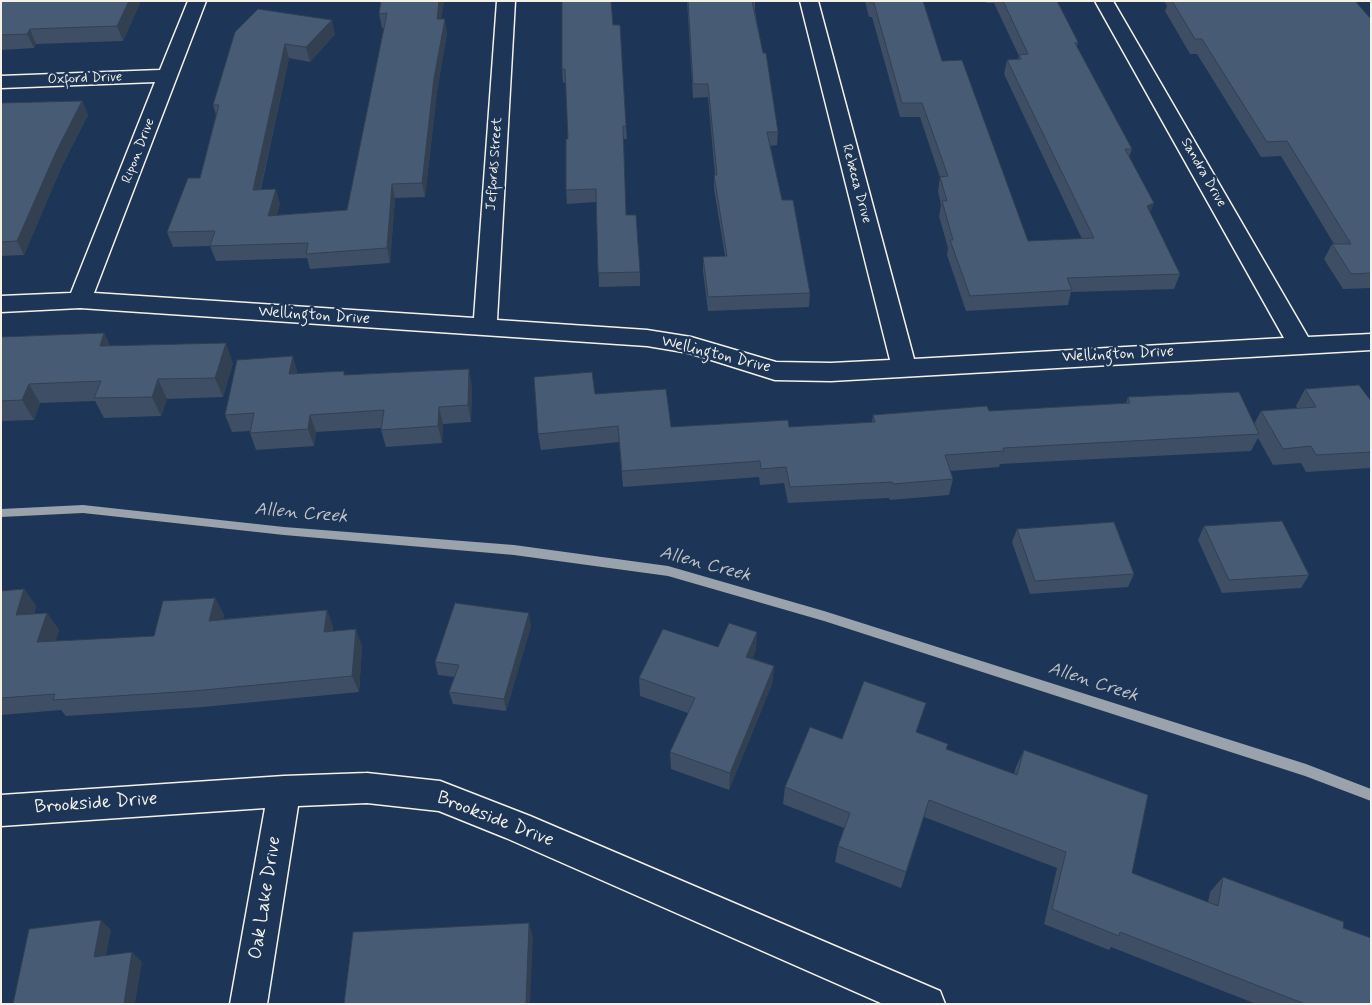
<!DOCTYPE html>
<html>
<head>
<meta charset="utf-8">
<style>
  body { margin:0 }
  #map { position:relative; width:1372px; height:1005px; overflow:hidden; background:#1d3557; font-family:Mynerve,sans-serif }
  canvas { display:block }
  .frame { position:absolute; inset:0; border:2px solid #f4f1e8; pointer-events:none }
</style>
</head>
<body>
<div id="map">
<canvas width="1372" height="1005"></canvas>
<div class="frame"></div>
</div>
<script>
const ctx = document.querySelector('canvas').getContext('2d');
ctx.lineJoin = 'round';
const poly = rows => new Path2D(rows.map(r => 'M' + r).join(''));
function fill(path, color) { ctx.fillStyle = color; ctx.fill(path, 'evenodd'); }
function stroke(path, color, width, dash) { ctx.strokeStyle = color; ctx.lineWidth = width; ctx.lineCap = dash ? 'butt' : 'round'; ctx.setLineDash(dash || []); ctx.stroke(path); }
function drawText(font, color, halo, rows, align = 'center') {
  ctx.font = font + ' Mynerve,sans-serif'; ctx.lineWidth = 5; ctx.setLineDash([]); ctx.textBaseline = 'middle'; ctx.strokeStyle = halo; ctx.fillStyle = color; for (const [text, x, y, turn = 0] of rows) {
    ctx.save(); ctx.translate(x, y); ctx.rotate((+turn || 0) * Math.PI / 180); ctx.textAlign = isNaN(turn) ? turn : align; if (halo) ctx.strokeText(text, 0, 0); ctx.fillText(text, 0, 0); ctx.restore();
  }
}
const stream = poly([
  [83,505,284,527,514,545,668,566,824,611,1306,764,1371,789,1371,801,1305,776,824,621,668,576,514,555,284,535,83,513,1,517,1,509,83,505]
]);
const street = poly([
  [188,1,206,1,94,293,474,318,497,1,515,1,497,320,647,330,691,337,776,362,831,363,890,360,800,1,818,1,914,359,1284,338,1095,1,1113,1,1308,337,1371,334,1371,350,831,381,775,380,689,353,647,346,80,308,1,312,1,296,71,293,155,82,1,88,1,76,160,70,188,1],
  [367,773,440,781,530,816,940,991,945,1004,883,1004,506,838,439,811,367,803,298,806,267,1004,230,1004,265,808,1,826,1,795,284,776,367,773]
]);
const wall = poly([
  [1,1,140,1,140,3,123,41,36,44,34,48,1,50],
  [381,1,444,1,441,19,447,33,437,92,425,197,395,198,390,263,310,269,307,258,216,261,210,246,173,247,167,232,200,178,216,115,213,105,235,32,335,34,310,62,289,58,261,189,280,204,277,215,347,210,384,28,382,28,379,14],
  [687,1,755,1,755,11,778,132,777,145,770,146,782,200,810,293,809,307,708,311,703,271,703,257,725,256,714,189,714,175,715,175,708,97,693,98],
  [865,1,923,1,942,61,1028,241,1082,239,1004,74,1007,60,1018,59,1019,56,994,3,986,3,985,1,1057,1,1078,42,1077,47,1132,149,1129,157,1150,213,1180,274,1174,289,1071,292,1068,305,966,311,947,255,948,248,939,216,941,205,938,191,940,177,920,117,900,117,872,17,869,17],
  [1164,1,1355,1,1371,19,1371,288,1343,289,1324,259,1332,244,1334,244,1281,156,1261,157,1197,54,1190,54,1165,11,1167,6],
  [613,25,626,126,627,139,623,139,626,215,640,272,640,286,599,287,596,202,567,204,566,190,568,139,566,82,563,83,562,69],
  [82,101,88,115,62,166,24,255,1,256,1,103],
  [104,333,110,346,233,363,223,397,167,399,161,416,104,418,95,401,40,403,34,420,1,421,1,337],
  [298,374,346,375,472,386,471,422,443,424,442,443,386,447,381,430,381,428,316,432,314,446,256,450,250,433,250,431,232,432,225,415],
  [1305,389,1371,401,1371,468,1306,472,1301,463,1273,465,1258,438,1251,451,1000,464,999,467,950,471,953,479,949,495,890,500,889,498,788,503,784,483,760,485,759,477,623,487,619,442,541,450,538,434,595,394,671,427,789,427,872,422,873,415,989,411,1126,403,1128,397,1254,424,1261,411,1297,408,1296,406],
  [1204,526,1309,575,1301,588,1222,593,1198,540],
  [1017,529,1134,574,1128,587,1030,594,1012,542],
  [24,589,36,606,34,614,47,613,59,630,55,642,154,636,215,598,224,615,223,619,327,610,333,627,333,631,362,646,359,692,203,707,66,716,61,710,1,715,1,591],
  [531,626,506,711,453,704,449,692,455,677,438,675,435,662],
  [718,647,756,650,752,658,774,666,772,684,729,790,671,769,670,752,688,713,640,696,639,678],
  [917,732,946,749,1014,774,1016,767,1024,750,1132,873,1208,902,1210,892,1223,877,1343,928,1371,1004,1256,1004,1111,947,1109,950,1044,924,1057,868,924,817,901,888,835,862,838,846,844,828,783,804,785,787,842,739]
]);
const shadedWall = poly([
  [129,1,140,1,140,3,123,41,117,26],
  [439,1,444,1,439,34,437,19],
  [445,19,447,33,437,92,425,197,422,183,434,78],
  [332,20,335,34,310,62,306,47],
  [30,29,36,44,34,48,27,34],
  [285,44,289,58,257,204,253,190],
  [82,101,88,115,62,166,24,255,17,241,56,152],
  [392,184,395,198,390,263,387,248],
  [276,189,280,204,273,230,268,216],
  [1154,203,1149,217,1147,206],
  [104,333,114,353,100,346],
  [226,343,233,363,223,397,215,378],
  [293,356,298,374,289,374],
  [469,369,472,386,471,422,468,405],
  [158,379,167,399,161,416,152,397],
  [29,384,40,403,34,420,22,400],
  [439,407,443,424,442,443,438,426],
  [310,415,316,432,314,446,308,429],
  [24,589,36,606,28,632,16,615],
  [215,598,224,615,218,637,209,621],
  [327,610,333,627,331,649,324,632],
  [47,613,59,630,50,659,37,642],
  [529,613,531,626,506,711,504,699],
  [356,629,362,646,359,692,352,676],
  [757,632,756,650,745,675,746,657],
  [774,666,772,684,729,790,730,773],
  [101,920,111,930,104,967,94,957],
  [529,923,533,937,530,1004,526,1004],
  [132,952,142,962,135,1004,124,1004]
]);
const building = poly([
  [1,1,129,1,117,26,30,29,27,34,1,35,1,1],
  [381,1,439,1,437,19,445,19,434,78,422,183,392,184,387,248,306,254,308,243,210,246,215,231,167,232,188,178,200,178,219,105,213,105,235,32,258,9,332,20,306,47,285,44,253,190,276,189,268,216,347,210,387,13,379,14,381,1],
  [562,1,611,1,613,25,620,25,626,126,623,126,626,215,636,215,640,272,598,273,596,189,566,190,566,139,568,139,565,69,562,69,562,1],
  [688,1,752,1,763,53,766,53,778,132,767,132,782,200,793,200,810,293,708,297,703,257,727,256,714,175,717,175,708,84,693,84,688,1],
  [870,1,923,1,942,61,962,60,1028,241,1094,238,1007,60,1021,59,1019,55,1028,54,1003,1,1057,1,1078,42,1075,43,1132,149,1125,149,1154,203,1147,206,1180,274,1067,278,1072,290,970,296,950,240,953,240,942,201,947,201,940,177,948,176,922,103,902,103,874,3,870,3,870,1],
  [1172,1,1355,1,1371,19,1371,273,1351,274,1332,244,1351,244,1287,141,1267,142,1202,39,1195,39,1172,1],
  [82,101,56,152,17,241,1,242,1,103,82,101],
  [104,333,100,346,226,343,215,378,158,379,152,397,94,398,101,381,29,384,22,400,1,401,1,337,104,333],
  [293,356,289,374,344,371,344,375,469,369,468,405,439,407,438,426,381,430,384,410,310,415,308,429,250,433,254,413,225,415,237,360,293,356],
  [592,372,595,394,666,389,671,427,788,420,789,427,875,422,873,415,987,406,989,411,1130,403,1128,397,1239,392,1259,434,1003,448,1004,451,945,455,953,479,893,484,892,482,790,487,786,467,761,469,760,461,622,471,618,426,538,434,534,377,592,372],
  [1359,385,1371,401,1371,452,1316,455,1311,446,1283,449,1261,411,1316,407,1305,389,1359,385],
  [1282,521,1309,575,1229,580,1204,526,1282,521],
  [1114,522,1134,574,1035,581,1017,529,1114,522],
  [24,589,16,615,47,613,37,642,154,636,163,601,215,598,209,621,327,610,324,632,356,629,352,676,193,691,53,700,55,694,1,698,1,591,24,589],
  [455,603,529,613,504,699,449,692,459,665,435,662,455,603],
  [729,623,757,632,746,657,774,666,730,773,670,752,695,698,639,678,663,629,718,647,729,623],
  [864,681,926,703,916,732,948,744,946,749,1017,775,1024,750,1148,795,1132,873,1218,906,1223,877,1344,922,1343,928,1371,938,1371,1004,1305,1004,1120,932,1119,936,1052,909,1066,852,929,800,906,872,838,846,850,813,785,787,810,727,842,739,864,681],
  [101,920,94,957,132,952,124,1004,13,1004,29,929,101,920],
  [529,923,526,1004,344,1004,353,932,529,923]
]);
const farStreetnames = [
  ["Oxford Drive",85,79,-2],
  ["Ripon Drive",139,151,-69],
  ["Jeffords Street",495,164,-86],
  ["Sandra Drive",1203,173,60],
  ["Rebecca Drive",856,184,75]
];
const streetNames = [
  ["Wellington Drive",314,316,4],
  ["Wellington Drive",716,355,14],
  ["Wellington Drive",1118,355,-3]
];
const waterNames = [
  ["Allen Creek",301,514,5],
  ["Allen Creek",705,565,15],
  ["Allen Creek",1093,683,18]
];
const nearStreetnames = [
  ["Brookside Drive",96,804,-4],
  ["Brookside Drive",495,820,21],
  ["Oak Lake Drive",266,898,-81]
];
fill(stream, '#9aa2ab');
stroke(street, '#f4f1e8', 3);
fill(street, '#1d3557');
fill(wall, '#3e4e64');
fill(shadedWall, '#324051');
fill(building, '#485b74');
stroke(building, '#324051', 1);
drawText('14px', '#f4f1e8', '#1d3557', farStreetnames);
drawText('16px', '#f4f1e8', '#1d3557', streetNames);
drawText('italic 18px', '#c0c3c4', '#1d3557', waterNames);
drawText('19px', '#f4f1e8', '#1d3557', nearStreetnames);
</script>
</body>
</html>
